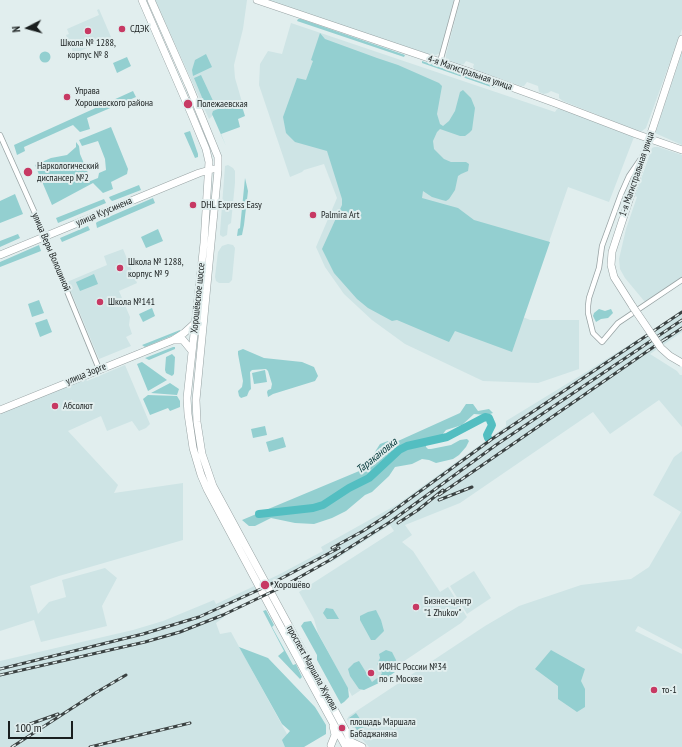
<!DOCTYPE html>
<html>
<head>
<meta charset="utf-8">
<style>
  body { margin:0 }
  #map { position:relative; width:682px; height:747px; overflow:hidden; background:#e1eeee; font-family:"PT Sans Narrow",sans-serif }
  canvas { display:block }
  .north { position:absolute; left:8px; top:8px; width:40px; height:40px; -webkit-text-stroke:3px #e1eeee; paint-order:stroke; rotate:264deg; font-size:11px; font-weight:700; line-height:16px; text-align:center; color:#1a1f1f }
  .north::after { content:''; display:block; margin:auto; width:14px; height:18px; background:#1a1f1f; clip-path:polygon(50% 0,100% 100%,50% 72%,0 100%) }
  .scale { position:absolute; left:8px; top:721px; width:65px; height:18px; box-sizing:border-box; border:2px solid #1a1f1f; border-top:0; padding-left:5px; font-size:12px; line-height:14px; white-space:nowrap; color:#1a1f1f; -webkit-text-stroke:3px #e1eeee; paint-order:stroke }
</style>
</head>
<body>
<div id="map">
<canvas width="682" height="747"></canvas>
<div class="north">N</div>
<div class="scale">100 m</div>
</div>
<script>
const ctx = document.querySelector('canvas').getContext('2d');
ctx.lineJoin = 'round';
function fill(path, color) { ctx.fillStyle = color; ctx.fill(path, 'evenodd'); }
const poly = rows => new Path2D(rows.map(r => 'M' + r).join(''));
function stroke(path, color, width, dash) { ctx.strokeStyle = color; ctx.lineWidth = width; ctx.lineCap = dash ? 'butt' : 'round'; ctx.setLineDash(dash || []); ctx.stroke(path); }
function drawText(font, color, halo, rows, align = 'center') {
  ctx.font = font + ' "PT Sans Narrow",sans-serif'; ctx.lineWidth = 4; ctx.setLineDash([]); ctx.textBaseline = 'middle'; ctx.strokeStyle = halo; ctx.fillStyle = color; for (const [text, x, y, turn = 0] of rows) {
    ctx.save(); ctx.translate(x, y); ctx.rotate((+turn || 0) * Math.PI / 180); ctx.textAlign = isNaN(turn) ? turn : align; if (halo) ctx.strokeText(text, 0, 0); ctx.fillText(text, 0, 0); ctx.restore();
  }
}
const built = poly([
  [155,0,247,0,243,29,234,65,235,78,242,102,218,111,209,119],
  [264,0,454,0,440,53,434,56],
  [460,0,682,0,682,29,646,128,642,131,638,131,563,101,559,98,559,94,556,93,551,91,548,93,544,94,539,92,538,86,527,82,524,86,521,86,475,70,473,67,474,64,466,61,464,64,461,65,449,62,446,59,446,55],
  [99,9,111,37,74,54,66,35,69,34,67,29,99,15,97,10],
  [291,23,555,112,557,109,562,109,634,137,609,202,568,187,523,317,530,320,579,320,579,369,538,383,483,381,405,344,372,320,344,294,325,267,316,247,337,198,324,164,304,170,302,172,290,177,259,85,260,64,268,51,282,54],
  [682,52,682,145,655,133],
  [654,147,658,147,682,155,682,277,645,302,625,278,620,269,619,259,626,229,637,197,635,196,652,148],
  [228,165,233,168,235,171,235,183,231,223,228,225,227,235,223,237,220,235,220,232,225,166],
  [228,244,233,245,235,248,232,280,229,283,219,283,216,281,215,277,218,252,222,246],
  [123,249,137,283,119,291,130,317,129,325,132,334,126,337,131,346,99,359,67,282,107,265,104,256],
  [682,310,682,332,650,354,677,371,680,375,682,375,682,427,659,400,610,434,593,412,460,503,405,525,412,535,402,542,413,551,440,592,448,587,467,617,461,623,352,696,318,633,314,619,299,592,394,531,390,525,330,563,326,556,266,588,219,610,221,614,223,614,224,617,216,623,220,634,231,632,293,745,289,747,0,747,0,661,133,630,163,621,214,600,216,604,278,575,323,551,321,547,398,504,506,426,506,421,583,374,665,322],
  [125,365,150,424,146,428,139,431,132,421,107,431,101,416,68,431,118,485,114,493,183,483,183,540,59,576,30,586,38,614,49,602,66,597,62,580,105,568,117,578,102,606,107,626,41,642,34,620,0,631,0,412,85,378,87,381],
  [682,451,682,649,638,626,635,631,682,654,682,747,369,747,355,731,348,722,347,719,349,716,485,626,519,606,581,585,631,579,649,567,681,512,653,495,674,457],
  [474,571,491,598,467,614,450,586]
]);
const green = poly([
  [298,19,301,19,405,55,404,57,297,21],
  [320,33,325,39,377,58,398,65,439,83,442,86,437,114,440,124,443,126,449,121,455,111,460,92,463,90,471,98,475,108,472,130,469,133,465,136,460,136,440,129,437,132,433,141,434,149,444,159,451,162,466,162,469,164,468,171,461,174,458,176,455,190,449,199,446,201,442,200,432,197,423,191,422,198,458,208,474,220,550,242,512,352,455,331,449,342,397,320,392,321,368,308,357,299,334,273,322,249,342,205,342,199,327,151,295,142,286,133,283,117,297,78,306,80,313,61,311,60],
  '39.5 57a5.5 5.5 0 1 1 11 0a5.5 5.5 0 1 1-11 0Z',
  [206,54,212,67,193,76,192,70,195,60],
  [127,57,131,66,117,73,113,63],
  [422,61,495,86,494,88,422,63],
  [201,75,215,105,211,108,206,107,194,78],
  [133,91,136,97,87,118,90,129,80,132,73,125,24,147,25,151,17,155,14,145],
  [240,100,245,116,238,119,240,127,221,134,226,146,212,114,213,111],
  [111,127,128,169,127,174,111,182,113,189,103,193,93,183,52,205,35,165,51,158,67,155,76,147,76,142,79,146,80,154,88,173,82,176,88,182,98,178,99,173,106,170,105,159,98,141,82,146,79,140],
  [190,131,198,154,198,157,195,158,184,133],
  [245,178,248,191,244,225,242,235,237,236,238,229,240,228],
  [139,185,141,190,115,200,112,201,110,199,109,197],
  [15,194,23,214,0,223,0,201],
  [153,198,155,203,97,228,96,223,97,222],
  [104,199,106,203,58,223,56,218],
  [88,226,90,230,62,242,60,238],
  [158,229,163,241,146,248,141,237],
  [18,234,20,238,0,247,0,241],
  [39,245,41,251,0,267,0,262],
  [94,274,98,284,80,291,76,282],
  [39,300,44,313,32,317,28,304],
  [152,308,155,316,143,322,139,314],
  [599,309,605,311,611,309,613,313,608,318,601,319,596,322,593,316,594,313],
  [47,319,52,332,40,337,35,323],
  [180,330,181,332,145,347,142,345],
  [173,347,175,347,175,349,149,360,145,358],
  [243,349,264,358,302,362,314,367,318,376,315,381,273,394,268,397,267,392,268,390,271,389,272,384,268,371,266,369,252,370,250,372,251,389,249,391,247,396,241,398,239,396,238,391,242,387,243,381,238,354,238,351],
  [172,354,175,357,174,374,172,376,166,373,165,370,166,357],
  [142,362,167,380,148,391,137,364],
  [265,370,267,382,254,384,252,373],
  [170,383,179,389,177,395,151,393],
  [148,395,177,396,180,401,180,407,170,411,168,408,150,415,143,399],
  [466,404,473,404,478,411,489,409,493,413,487,415,474,414,462,425,446,430,442,435,429,438,426,440,426,447,428,449,431,449,451,445,460,440,467,439,469,441,466,447,459,455,453,459,436,463,429,460,422,459,412,464,395,467,389,476,372,492,365,495,346,511,332,518,314,524,295,523,271,518,255,526,249,526,242,520,364,469,380,444,388,441,398,441,460,413],
  [265,426,267,435,253,438,251,429],
  [283,437,286,447,269,452,266,442],
  [326,608,333,609,339,619,327,619,323,613],
  [266,610,274,625,272,627,293,665,296,664,302,677,300,679,278,656,284,651,263,611],
  [376,610,381,620,384,631,375,640,371,640,360,620,360,616,368,612],
  [311,621,348,688,349,697,344,702,341,704,317,660,317,655,301,626,304,622],
  [239,647,268,658,315,707,326,725,326,734,304,747,285,747,282,740,290,731,282,724],
  [386,650,392,652,396,660,395,672,381,682,364,690,359,689,350,676,348,669,354,663,359,661,372,682,380,676,382,673,377,664,380,658,379,654],
  [551,650,585,669,581,681,585,689,585,707,577,712,558,699,558,686,535,669],
  [356,713,365,726,360,730,357,730,349,718]
]);
const river = poly([
  [259,514,313,508,323,505,349,488,369,478,399,450,407,446,447,437,485,417,489,418,492,425,487,435,488,438]
]);
const street = poly([
  [440,62,457,0],
  [0,135,34,211,99,369],
  [640,160,629,176,621,194,602,246,599,268,589,298,588,306,588,313,593,333,602,342,618,323,682,280]
]);
const secondary = poly([
  [142,0,191,113,206,149,209,162,204,243,187,398,188,414,193,448,201,475,207,489,277,620,346,747],
  [151,0,189,86,218,157,218,170,196,400,197,422,202,454,213,486,347,733,353,747],
  [257,0,467,71,555,103,636,134,682,150],
  [0,255,177,182,199,173,213,169],
  [633,307,614,277,611,265,612,252,682,39],
  [174,340,183,340,192,351],
  [0,410,173,340,184,333,195,323],
  [349,741,362,747],
  [331,745,335,735,333,726]
]);
const rail = poly([
  [664,340,682,328],
  [439,495,668,337],
  [439,500,472,487],
  [398,523,418,510,443,490],
  [332,548,363,531,386,516,492,439,682,312],
  [0,669,143,634,199,617,265,587,339,548],
  [0,675,145,642,180,632,223,615,284,586,330,560,390,522,496,445,682,320],
  [30,724,58,714],
  [12,747,97,692,126,675],
  [90,747,190,723]
]);
const secondaryBridge = poly([
  [633,307,661,348,670,356,682,363]
]);
const markers = [
  [122,29,4,"#c73963"],
  [88,31,4,"#c73963"],
  [67,97,4,"#c73963"],
  [188,104,5,"#c73963"],
  [28,172,5,"#c73963"],
  [193,205,4,"#c73963"],
  [313,215,4,"#c73963"],
  [120,268,4,"#c73963"],
  [100,302,4,"#c73963"],
  [55,406,4,"#c73963"],
  [265,585,5,"#c73963"],
  [416,607,4,"#c73963"],
  [371,673,4,"#c73963"],
  [654,690,4,"#c73963"],
  [342,728,4,"#c73963"]
];
const poiNames = [
  ["СДЭК",130,29],
  ["Школа № 1288,",88,43,"center"],
  ["корпус № 8",88,55,"center"],
  ["Управа",75,91],
  ["Хорошевского района",75,103],
  ["Полежаевская",197,104],
  ["Наркологический",37,166],
  ["диспансер №2",37,178],
  ["DHL Express Easy",201,205],
  ["Palmira Art",321,215],
  ["Школа № 1288,",128,262],
  ["корпус № 9",128,274],
  ["Школа №141",108,302],
  ["Абсолют",63,406],
  ["Хорошёво",274,585],
  ["Бизнес-центр",424,601],
  ["\"1 Zhukov\"",424,613],
  ["ИФНС России №34",379,667],
  ["по г. Москве",379,679],
  ["то-1",662,690],
  ["площадь Маршала",350,722],
  ["Бабаджаняна",350,734]
];
const streetNames = [
  ["4-я Магистральная улица",470,73,19],
  ["1-я Магистральная улица",637,174,-71],
  ["улица Куусинена",104,212,-23],
  ["улица Веры Волошиной",51,252,67],
  ["Хорошёвское шоссе",198,298,-84],
  ["улица Зорге",86,374,-22],
  ["проспект Маршала Жукова",312,668,61]
];
const waterNames = [
  ["Таракановка",377,456,-39]
];
fill(built, '#cee4e5');
fill(green, '#93cfd0');
stroke(river, '#53bec1', 8);
stroke(street, '#98a3a4', 6);
stroke(secondary, '#98a3a4', 8);
stroke(street, '#fff', 4.5);
stroke(secondary, '#fff', 7);
stroke(rail, '#3b4242', 3);
stroke(rail, '#e1eeee', 1.5, [4.5]);
stroke(secondaryBridge, '#98a3a4', 8, []);
stroke(secondaryBridge, '#fff', 7);
for (const [x, y, r, color] of markers) { const dot = new Path2D(); dot.arc(x, y, r, 0, 2 * Math.PI); ctx.fillStyle = color; ctx.fill(dot); stroke(dot, '#e1eeee', 1.5); }
drawText('10px', '#1a1f1f', '#e1eeee', poiNames, 'left');
drawText('10px', '#1a1f1f', '#e1eeee', streetNames);
drawText('italic 11px', '#013637', '#e1eeee', waterNames);
</script>
</body>
</html>
